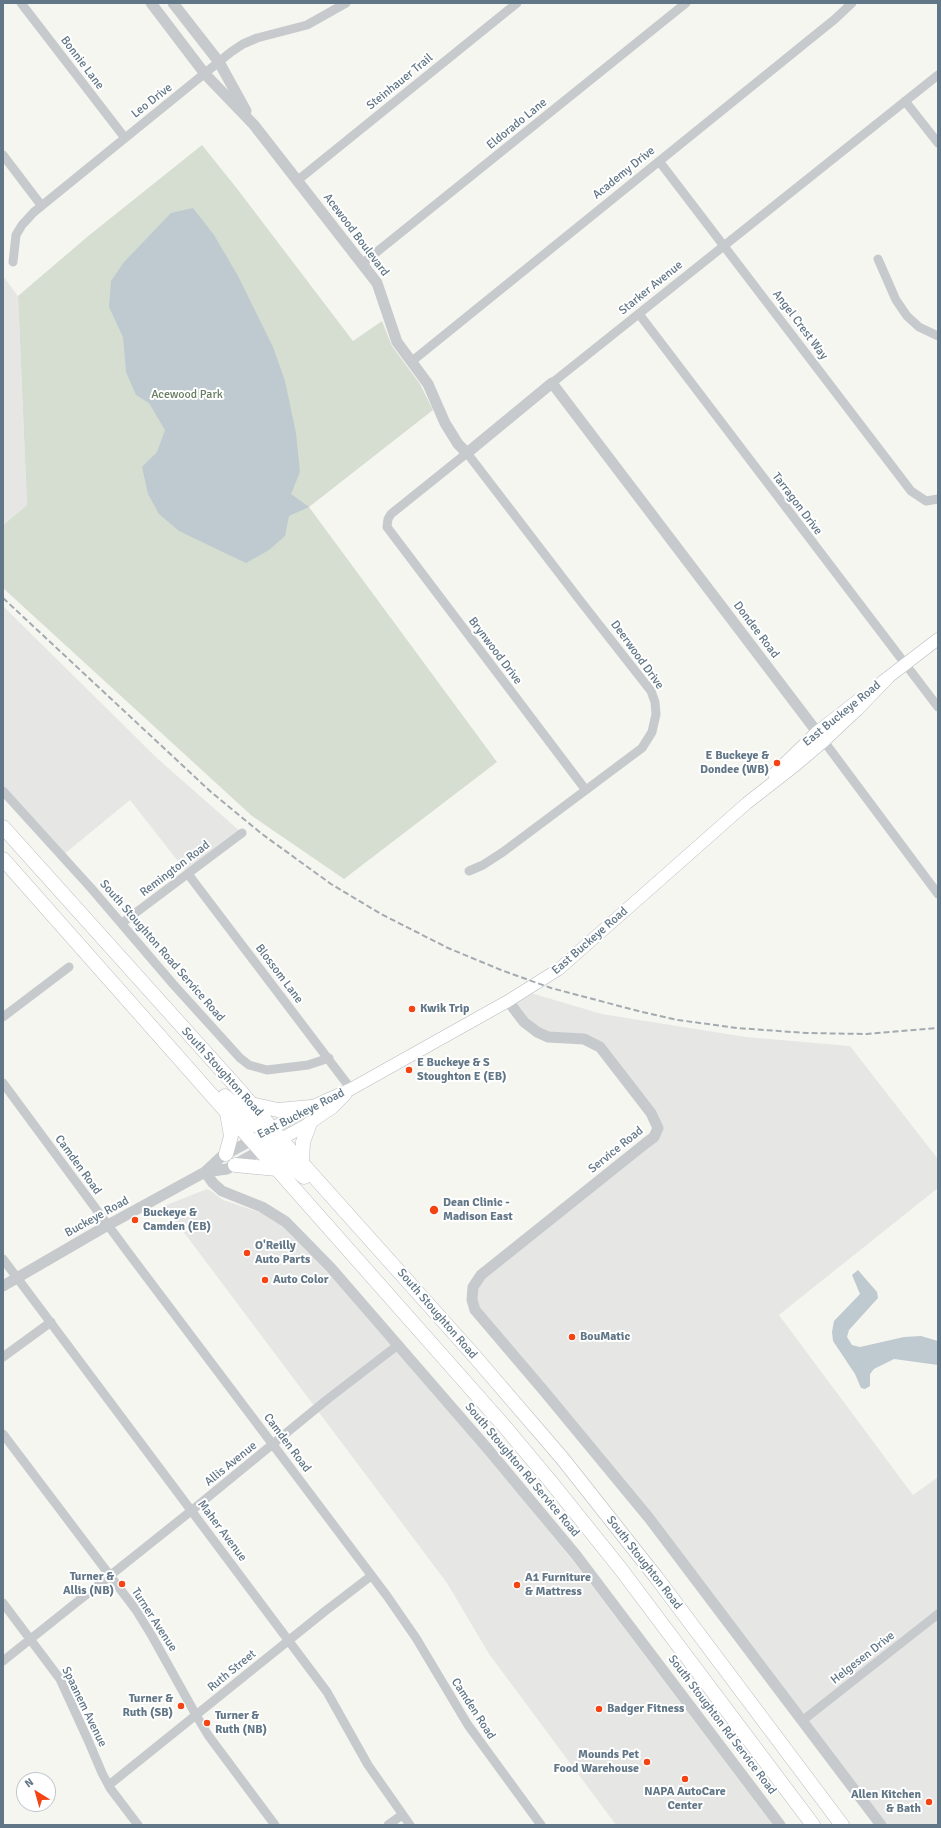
<!DOCTYPE html>
<html>
<head>
<meta charset="utf-8">
<style>
  body { margin:0 }
  #map { position:relative; width:941px; height:1828px; overflow:hidden; background:#f6f6f1; font-family:Signika,sans-serif }
  canvas { display:block }
  .frame { position:absolute; inset:0; border:4px solid #617686; pointer-events:none }
  .north { position:absolute; left:16px; top:1772px; width:40px; height:40px; box-sizing:border-box; background:#fff; border:1px solid #c0c8cf; border-radius:50%; rotate:323deg; font-size:11px; font-weight:700; line-height:16px; text-align:center; color:#617686 }
  .north::after { content:''; display:block; margin:auto; width:14px; height:18px; background:#f44413; clip-path:polygon(50% 0,100% 100%,50% 72%,0 100%) }
</style>
</head>
<body>
<div id="map">
<canvas width="941" height="1828"></canvas>
<div class="frame"></div>
<div class="north">N</div>
</div>
<script>
const ctx = document.querySelector('canvas').getContext('2d');
ctx.lineJoin = 'round';
function fill(path, color) { ctx.fillStyle = color; ctx.fill(path, 'evenodd'); }
const poly = rows => new Path2D(rows.map(r => 'M' + r).join(''));
function stroke(path, color, width, dash) { ctx.strokeStyle = color; ctx.lineWidth = width; ctx.lineCap = dash ? 'butt' : 'round'; ctx.setLineDash(dash || []); ctx.stroke(path); }
function drawText(font, color, halo, rows, align = 'center') {
  ctx.font = font + ' Signika,sans-serif'; ctx.lineWidth = 4; ctx.setLineDash([]); ctx.textBaseline = 'middle'; ctx.strokeStyle = halo; ctx.fillStyle = color; for (const [text, x, y, turn = 0] of rows) {
    ctx.save(); ctx.translate(x, y); ctx.rotate((+turn || 0) * Math.PI / 180); ctx.textAlign = isNaN(turn) ? turn : align; if (halo) ctx.strokeText(text, 0, 0); ctx.fillText(text, 0, 0); ctx.restore();
  }
}
const built = poly([
  [3,276,18,296,27,505,3,525],
  [3,606,158,759,242,833,188,874,130,800,62,856,3,791],
  [524,991,602,1014,746,1037,850,1046,938,1159,938,1188,779,1315,913,1495,938,1477,938,1825,881,1825,740,1638,479,1317,473,1287,657,1131,600,1047,548,1037,509,1001],
  [207,1189,211,1191,223,1200,265,1214,279,1222,335,1281,496,1466,574,1562,773,1825,616,1825,489,1654,447,1583,164,1206]
]);
const green = poly([
  [202,145,235,186,353,341,382,321,392,346,420,384,433,410,309,507,497,762,344,879,252,816,3,588,3,525,27,505,18,296,87,237]
]);
const water = poly([
  [193,208,214,235,238,276,273,347,285,381,296,433,300,472,291,494,309,507,289,516,285,536,269,550,246,563,179,531,159,514,148,494,142,467,157,452,165,430,149,403,136,395,126,372,123,337,109,307,111,281,124,262,171,213],
  [858,1270,877,1292,878,1298,849,1330,847,1337,852,1345,860,1347,904,1337,921,1336,938,1341,938,1365,894,1359,874,1369,870,1374,870,1386,865,1389,861,1388,855,1374,833,1341,832,1332,834,1321,860,1294,852,1275]
]);
const minor = poly([
  [21,3,125,138],
  [905,101,938,143],
  [3,155,41,205],
  [659,161,911,491,926,501,938,499],
  [298,180,517,3],
  [878,259,896,300,907,316,919,327,938,336],
  [13,262,16,235,22,225,34,212,231,52,243,44,257,38,307,25,346,3],
  [363,263,686,3],
  [639,314,938,707],
  [411,362,835,19,852,3],
  [552,383,938,75],
  [820,736,938,894],
  [3,791,91,888,173,984,240,1058,249,1065,267,1070,308,1065,329,1058],
  [469,871,483,865,503,852,642,748,652,732,656,714,655,702,651,691,582,603,467,453,391,514,388,519,387,527,585,789],
  [188,874,351,1089],
  [122,923,242,833],
  [3,1017,69,967],
  [3,1083,130,1255,387,1596,416,1638,468,1725,541,1825],
  [3,1259,327,1692,368,1765,410,1825],
  [3,1357,51,1322],
  [3,1434,136,1610,152,1636,196,1715,208,1735,275,1825],
  [3,1603,60,1679,88,1740,102,1773,110,1788,138,1825],
  [3,1661,191,1511,329,1398,398,1345],
  [802,1721,938,1614],
  [109,1785,324,1612,371,1576],
  [388,1825,402,1815]
]);
const tertiary = poly([
  [151,3,205,74,254,125,377,283,397,342,428,384,445,423,458,444,467,453,552,383,817,732],
  [173,3,219,62,246,111],
  [508,1001,524,1022,537,1032,548,1037,584,1039,600,1047,651,1113,658,1128,654,1137,646,1143,481,1275,473,1287,472,1300,475,1310,544,1391,649,1518,881,1825],
  [205,1172,213,1183,222,1191,262,1207,286,1222,331,1268,487,1448,576,1555,780,1825],
  [205,1172,227,1169,261,1150],
  [3,1286,108,1225,205,1172,221,1157,252,1140]
]);
const secondary = poly([
  [882,682,938,639],
  [774,774,817,732,858,700],
  [265,1132,311,1107,351,1089,508,1001,559,969,747,803,797,764,824,741,857,710,888,678],
  [274,1143,310,1123,332,1108,346,1094]
]);
const primary = poly([
  [3,827,242,1093,292,1152,470,1351,562,1458,656,1577,842,1825],
  [3,859,505,1427,551,1482,620,1568,813,1825],
  [225,1096,251,1121,272,1136],
  [251,1104,278,1110,311,1107],
  [256,1140,273,1149,304,1177],
  [226,1154,231,1136,227,1113],
  [302,1163,303,1142,310,1123],
  [235,1165,277,1169]
]);
const rail = poly([
  [3,598,211,792,262,834,331,884,381,914,448,948,501,970,551,988,642,1012,678,1020,737,1028,806,1033,867,1034,938,1028]
]);
const markers = [
  [777,763,4,"#f44413"],
  [412,1009,4,"#f44413"],
  [409,1070,4,"#f44413"],
  [434,1210,5,"#f44413"],
  [135,1220,4,"#f44413"],
  [247,1253,4,"#f44413"],
  [265,1280,4,"#f44413"],
  [572,1337,4,"#f44413"],
  [122,1584,4,"#f44413"],
  [517,1585,4,"#f44413"],
  [181,1706,4,"#f44413"],
  [599,1709,4,"#f44413"],
  [207,1723,4,"#f44413"],
  [647,1762,4,"#f44413"],
  [685,1779,4,"#f44413"],
  [929,1802,4,"#f44413"]
];
const streetNames = [
  ["Bonnie Lane",82,63,53],
  ["Steinhauer Trail",400,82,-39],
  ["Leo Drive",152,101,-38],
  ["Eldorado Lane",517,124,-39],
  ["Academy Drive",624,173,-39],
  ["Acewood Boulevard",356,235,53],
  ["Starker Avenue",651,288,-39],
  ["Angel Crest Way",800,325,53],
  ["Tarragon Drive",797,504,53],
  ["Dondee Road",756,630,53],
  ["Brynwood Drive",495,651,53],
  ["Deerwood Drive",637,655,54],
  ["East Buckeye Road",842,714,-39],
  ["Remington Road",175,869,-37],
  ["East Buckeye Road",590,941,-41],
  ["South Stoughton Road Service Road",162,951,49],
  ["Blossom Lane",279,974,53],
  ["South Stoughton Road",222,1072,48],
  ["East Buckeye Road",301,1114,-27],
  ["Service Road",616,1150,-39],
  ["Camden Road",78,1165,54],
  ["Buckeye Road",97,1217,-29],
  ["South Stoughton Road",437,1314,49],
  ["Camden Road",287,1443,53],
  ["Allis Avenue",231,1464,-39],
  ["South Stoughton Rd Service Road",522,1470,50],
  ["Maher Avenue",222,1531,53],
  ["South Stoughton Road",644,1563,52],
  ["Turner Avenue",154,1620,57],
  ["Helgesen Drive",863,1658,-38],
  ["Ruth Street",232,1671,-39],
  ["Spaanem Avenue",84,1707,64],
  ["Camden Road",473,1709,57],
  ["South Stoughton Rd Service Road",722,1725,53]
];
const parkNames = [
  ["Acewood Park",187,395]
];
const poiNames = [
  ["E Buckeye &",769,756,"right"],
  ["Dondee (WB)",769,770,"right"],
  ["Kwik Trip",420,1009],
  ["E Buckeye & S",417,1063],
  ["Stoughton E (EB)",417,1077],
  ["Dean Clinic -",443,1203],
  ["Madison East",443,1217],
  ["Buckeye &",143,1213],
  ["Camden (EB)",143,1227],
  ["O'Reilly",255,1246],
  ["Auto Parts",255,1260],
  ["Auto Color",273,1280],
  ["BouMatic",580,1337],
  ["Turner &",114,1577,"right"],
  ["Allis (NB)",114,1591,"right"],
  ["A1 Furniture",525,1578],
  ["& Mattress",525,1592],
  ["Turner &",173,1699,"right"],
  ["Ruth (SB)",173,1713,"right"],
  ["Badger Fitness",607,1709],
  ["Turner &",215,1716],
  ["Ruth (NB)",215,1730],
  ["Mounds Pet",639,1755,"right"],
  ["Food Warehouse",639,1769,"right"],
  ["NAPA AutoCare",685,1792,"center"],
  ["Center",685,1806,"center"],
  ["Allen Kitchen",921,1795,"right"],
  ["& Bath",921,1809,"right"]
];
fill(built, '#e6e7e5');
fill(green, '#d6ded2');
fill(water, '#becacf');
stroke(secondary, '#b6bcc0', 13);
stroke(primary, '#b7bbbf', 15);
stroke(minor, '#c7cacd', 9);
stroke(tertiary, '#c7cacd', 11);
stroke(secondary, '#fff', 12);
stroke(primary, '#fff', 14);
stroke(rail, '#a4abb0', 2, [6, 3]);
for (const [x, y, r, color] of markers) { const dot = new Path2D(); dot.arc(x, y, r, 0, 2 * Math.PI); ctx.fillStyle = color; ctx.fill(dot); stroke(dot, '#fff', 1.5); }
drawText('12px', '#617686', '#fff', streetNames);
drawText('12px', '#677c61', '#fff', parkNames);
drawText('bold 12px', '#617686', '#fff', poiNames, 'left');
</script>
</body>
</html>
